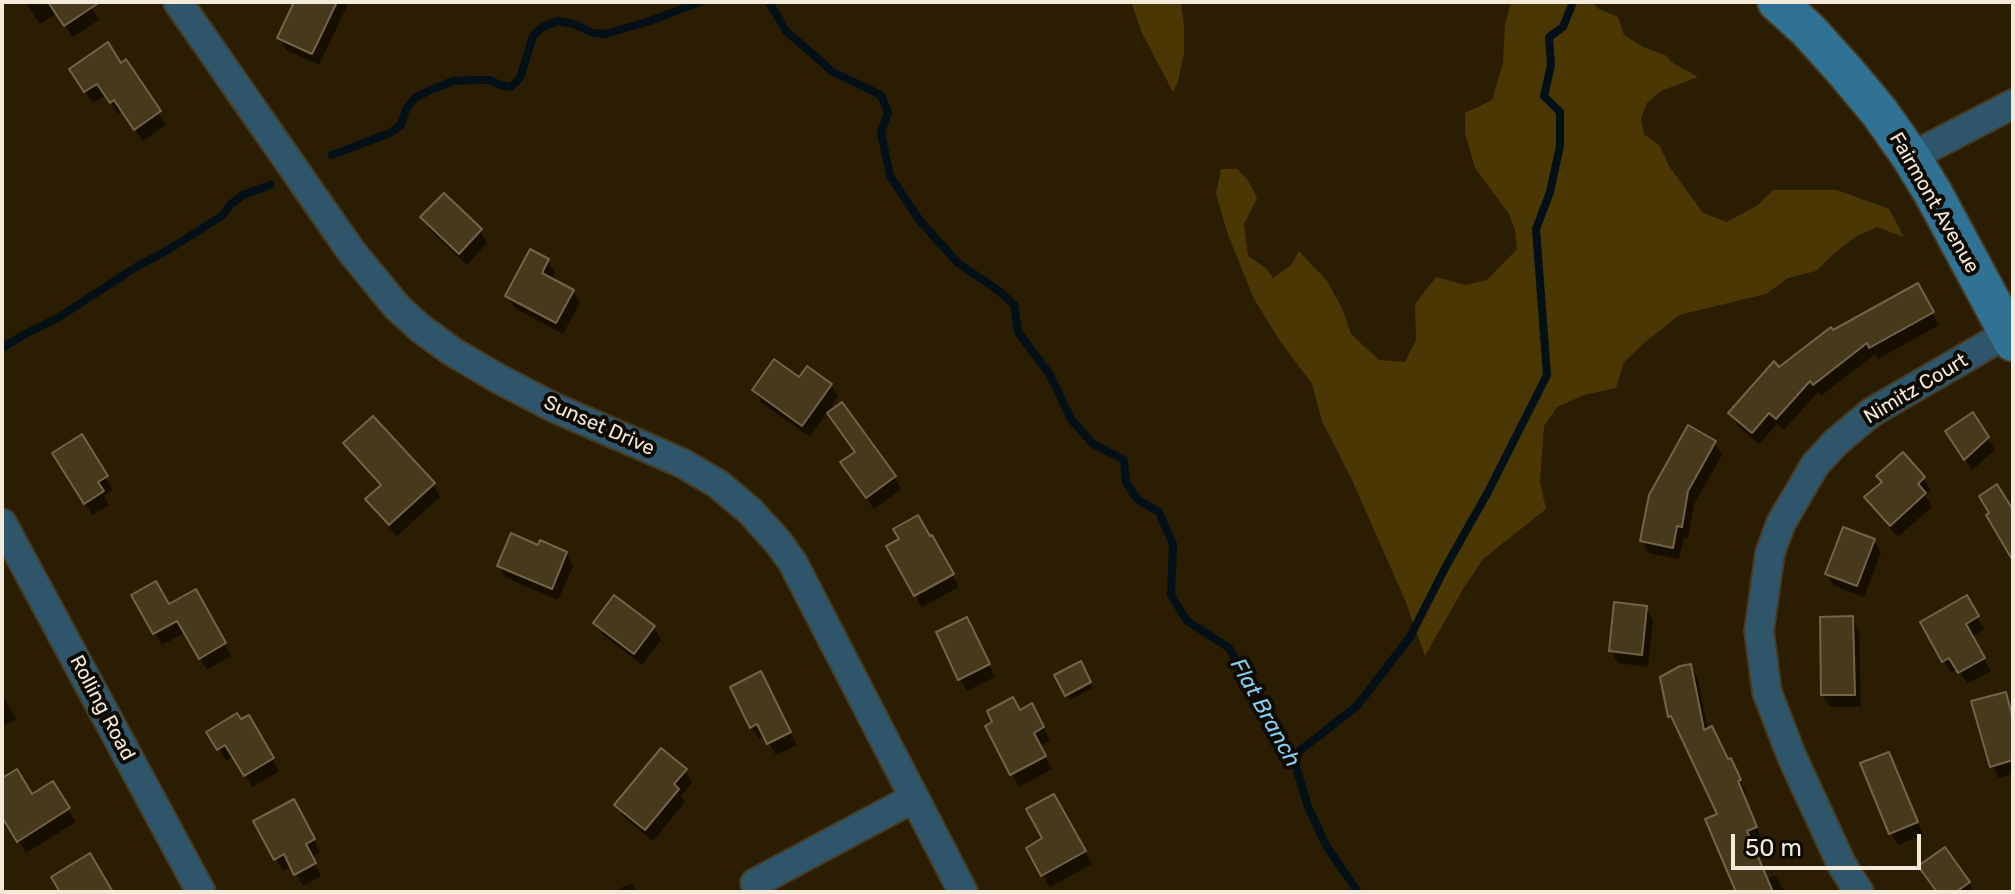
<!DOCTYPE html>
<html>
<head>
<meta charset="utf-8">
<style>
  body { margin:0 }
  #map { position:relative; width:2015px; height:894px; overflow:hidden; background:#2a1d01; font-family:Rubik,sans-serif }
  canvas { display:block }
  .frame { position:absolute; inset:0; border:4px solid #f3eada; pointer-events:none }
  .scale { position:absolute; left:1731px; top:834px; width:190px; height:36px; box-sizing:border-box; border:4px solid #f3eada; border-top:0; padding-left:10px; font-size:24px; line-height:28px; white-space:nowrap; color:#f3eada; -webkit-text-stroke:6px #0e0901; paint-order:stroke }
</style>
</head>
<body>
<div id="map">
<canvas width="2015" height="894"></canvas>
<div class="frame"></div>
<div class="scale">50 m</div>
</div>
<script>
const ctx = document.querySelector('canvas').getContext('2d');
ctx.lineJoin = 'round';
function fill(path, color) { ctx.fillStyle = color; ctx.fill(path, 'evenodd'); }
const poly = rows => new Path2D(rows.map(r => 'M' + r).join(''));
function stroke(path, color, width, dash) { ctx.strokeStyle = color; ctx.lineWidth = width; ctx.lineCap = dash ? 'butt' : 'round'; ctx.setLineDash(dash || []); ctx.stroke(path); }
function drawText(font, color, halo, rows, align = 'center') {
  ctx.font = font + ' Rubik,sans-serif'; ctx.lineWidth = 8; ctx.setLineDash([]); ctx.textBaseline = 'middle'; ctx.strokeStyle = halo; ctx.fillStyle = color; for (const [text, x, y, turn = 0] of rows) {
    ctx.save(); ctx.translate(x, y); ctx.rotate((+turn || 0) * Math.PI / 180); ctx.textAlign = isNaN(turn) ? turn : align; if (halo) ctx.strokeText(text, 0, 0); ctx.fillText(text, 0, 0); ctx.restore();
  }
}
const green = poly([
  [1131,2,1181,2,1184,27,1184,53,1178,81,1173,92,1142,33],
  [1511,2,1593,2,1597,8,1618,17,1624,35,1643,47,1665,55,1673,63,1698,77,1661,91,1647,103,1641,119,1644,134,1660,146,1669,166,1703,213,1727,222,1758,205,1773,190,1837,190,1889,209,1904,237,1877,227,1855,237,1837,251,1816,271,1788,278,1766,294,1679,315,1643,344,1624,362,1616,388,1584,395,1557,407,1544,426,1540,482,1546,509,1483,559,1463,589,1425,656,1405,600,1352,480,1322,421,1312,384,1280,341,1254,299,1228,235,1216,194,1221,169,1238,169,1249,182,1257,198,1244,224,1248,256,1267,269,1273,278,1291,265,1299,251,1327,281,1342,308,1351,334,1379,360,1405,362,1416,340,1415,304,1436,277,1465,285,1487,280,1517,249,1515,230,1509,214,1475,168,1465,133,1465,113,1492,100,1503,63,1505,25]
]);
const shadow = poly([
  [25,2,88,2,99,20,73,37,57,13,40,24],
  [297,2,349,2,319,65,286,50,279,38],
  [126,62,166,125,143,141,122,111,118,114,106,95,93,103,78,81,121,65],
  [423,218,480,231,487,243,467,265,430,230],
  [548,261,555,273,551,280,573,291,580,303,563,334,515,308,507,296],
  [1917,286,1939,325,1878,359,1875,354,1821,396,1818,392,1784,430,1777,424,1759,444,1738,426,1730,413,1779,370,1833,333],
  [800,380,831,385,838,397,810,437,762,403,755,390],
  [81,437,113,490,104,495,109,505,92,515,54,454],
  [1988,438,1995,450,1972,470,1955,444],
  [1714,442,1722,455,1694,504,1688,538,1684,537,1679,559,1649,553,1642,541],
  [346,443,433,484,440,497,397,536,375,512,368,500,381,487,353,456],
  [1903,455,1924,479,1931,491,1925,496,1932,507,1898,537,1874,510,1867,498,1883,484],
  [850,475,894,477,901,489,874,509],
  [931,538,959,587,922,607,888,547],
  [1874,540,1881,553,1864,597,1834,586,1827,574],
  [539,547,566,553,573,566,558,600,506,578,499,566],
  [195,592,231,656,207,670,186,632,162,645,133,596,169,606],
  [1966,598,1984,629,1971,637,1991,671,1967,684,1958,669,1951,673,1922,623],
  [1646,608,1653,620,1648,667,1618,663,1611,651],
  [1852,618,1859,631,1861,707,1830,707,1823,695],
  [596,623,654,627,661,640,642,665,603,635],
  [974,632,995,677,967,691,960,679],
  [1080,664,1093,688,1070,700,1057,676],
  [1690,666,1698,678,1708,731,1737,773,1746,793,1743,794,1762,839,1752,844,1767,879,1775,875,1785,892,1738,892,1720,815,1670,716],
  [767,686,797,745,776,755,765,736,759,739,752,727],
  [2,694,16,719,2,727],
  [2005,694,2013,711,2013,774,1999,778,1992,766],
  [1031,706,1050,740,1040,746,1052,769,1019,787,987,727],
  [248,718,279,771,252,787,234,756,226,761,209,732],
  [1895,766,1923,835,1898,845,1891,833],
  [685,770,692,783,681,796,685,802,653,841,624,817,617,805],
  [2,781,31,797,52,783,76,822,26,853,2,815],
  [1054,796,1092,864,1050,887,1028,849,1045,839],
  [293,802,320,852,311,857,321,876,303,886,292,866,283,871,256,822],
  [1945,849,1975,892,1938,892],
  [632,883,637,892,612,892]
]);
const stream = poly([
  [769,2,786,31,833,72,881,95,888,113,881,132,890,176,920,221,958,263,999,291,1014,305,1018,332,1050,375,1071,419,1093,444,1124,460,1126,482,1137,499,1159,512,1173,544,1171,595,1187,621,1229,648,1293,756,1308,807,1327,847,1358,892],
  [332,155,390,133,401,125,406,109,416,97,433,89,453,81,475,80,490,80,500,85,511,87,520,78,533,36,541,28,557,21,574,24,593,33,605,34,650,21,700,2],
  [2,348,25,334,58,318,136,267,168,250,223,215,230,205,243,195,270,185],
  [1293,756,1357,706,1410,637,1445,568,1488,492,1547,375,1536,229,1550,192,1560,146,1560,112,1544,96,1551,65,1549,37,1563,27,1573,2]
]);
const building = poly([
  [48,2,100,2,64,26,48,2],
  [294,2,337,2,312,54,277,38,294,2],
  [108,42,121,63,126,59,161,111,134,130,114,100,110,103,97,84,84,92,69,69,108,42],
  [444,193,482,229,459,254,420,217,444,193],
  [530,249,549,259,542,273,574,290,556,323,505,296,530,249],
  [1918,283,1934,312,1869,348,1867,343,1813,385,1810,381,1776,419,1769,413,1752,433,1728,413,1774,361,1779,367,1831,327,1833,330,1918,283],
  [774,359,799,377,807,366,832,384,802,426,752,390,774,359],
  [842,402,896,476,866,498,840,462,855,452,827,413,842,402],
  [1973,412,1989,437,1964,460,1945,431,1973,412],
  [373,416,435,483,389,525,365,499,381,485,343,443,373,416],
  [1688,425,1716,441,1688,491,1682,527,1677,526,1673,548,1640,541,1649,495,1688,425],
  [82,434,108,476,98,482,104,491,84,504,52,453,82,434],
  [1903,452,1925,477,1918,484,1926,493,1890,526,1864,497,1882,482,1876,476,1903,452],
  [1997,484,2013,510,2013,561,1986,515,1989,513,1979,496,1997,484],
  [918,515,930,536,932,535,954,574,914,596,886,546,899,539,893,529,918,515],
  [1843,527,1875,539,1857,586,1825,574,1843,527],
  [511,533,538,545,540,540,567,552,552,589,497,566,511,533],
  [156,581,169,604,196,589,226,643,199,659,177,621,153,634,131,595,156,581],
  [614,595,655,626,634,654,593,623,614,595],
  [1967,595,1979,616,1966,624,1985,658,1958,673,1949,658,1942,662,1920,622,1967,595],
  [1614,602,1647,606,1642,655,1609,651,1614,602],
  [1853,616,1855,695,1821,695,1820,617,1853,616],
  [967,617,990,664,958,680,936,632,967,617],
  [1081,661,1091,682,1065,696,1054,675,1081,661],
  [1691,664,1704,730,1712,726,1728,759,1731,758,1741,780,1738,781,1757,827,1747,831,1773,892,1736,892,1705,819,1717,814,1671,716,1668,717,1660,677,1680,666,1691,664],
  [761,671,791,732,767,744,757,724,750,728,730,687,761,671],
  [2006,692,2013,719,2013,760,1990,767,1971,701,2006,692],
  [1013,697,1020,710,1032,703,1044,727,1034,733,1046,756,1010,775,985,726,992,722,987,711,1013,697],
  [237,713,241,719,249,715,274,758,244,776,225,745,217,750,206,732,237,713],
  [661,748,687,769,674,784,679,789,645,830,614,805,661,748],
  [1889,752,1918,822,1889,834,1860,763,1889,752],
  [17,769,32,794,53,781,70,808,17,842,2,817,2,778,17,769],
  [1054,794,1086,851,1041,876,1026,848,1042,838,1026,809,1054,794],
  [294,799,315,839,306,844,316,863,294,875,284,854,274,860,253,821,294,799],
  [1945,847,1970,882,1956,892,1937,892,1918,866,1945,847],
  [90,853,113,892,60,892,51,877,90,853]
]);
const street = poly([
  [178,2,351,251,397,307,420,328,453,352,499,379,555,408,682,463,718,484,750,511,778,542,793,563,963,892],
  [1911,157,2013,104],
  [2,523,201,892],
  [755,883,914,798],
  [1859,892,1842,865,1792,757,1767,692,1759,631,1770,553,1781,523,1815,465,1836,442,1872,412,2008,333]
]);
const secondary = poly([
  [1777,2,1808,30,1845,71,1880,113,1911,157,1933,193,2013,342]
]);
const streetNames = [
  ["Fairmont Avenue",1934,203,60],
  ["Nimitz Court",1916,389,-31],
  ["Sunset Drive",599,426,24],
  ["Rolling Road",102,708,62]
];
const waterNames = [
  ["Flat Branch",1265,713,61]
];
fill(green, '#4b3704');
fill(shadow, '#0007');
stroke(stream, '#031017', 8);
fill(building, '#47391c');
stroke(building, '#736446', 2);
stroke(street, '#463a1f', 32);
stroke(secondary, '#463a1f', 42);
stroke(street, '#2e556a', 28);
stroke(secondary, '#307294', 38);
drawText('20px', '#f3eada', '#0e0901', streetNames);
drawText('italic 22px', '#86cff8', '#0e0901', waterNames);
</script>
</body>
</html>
